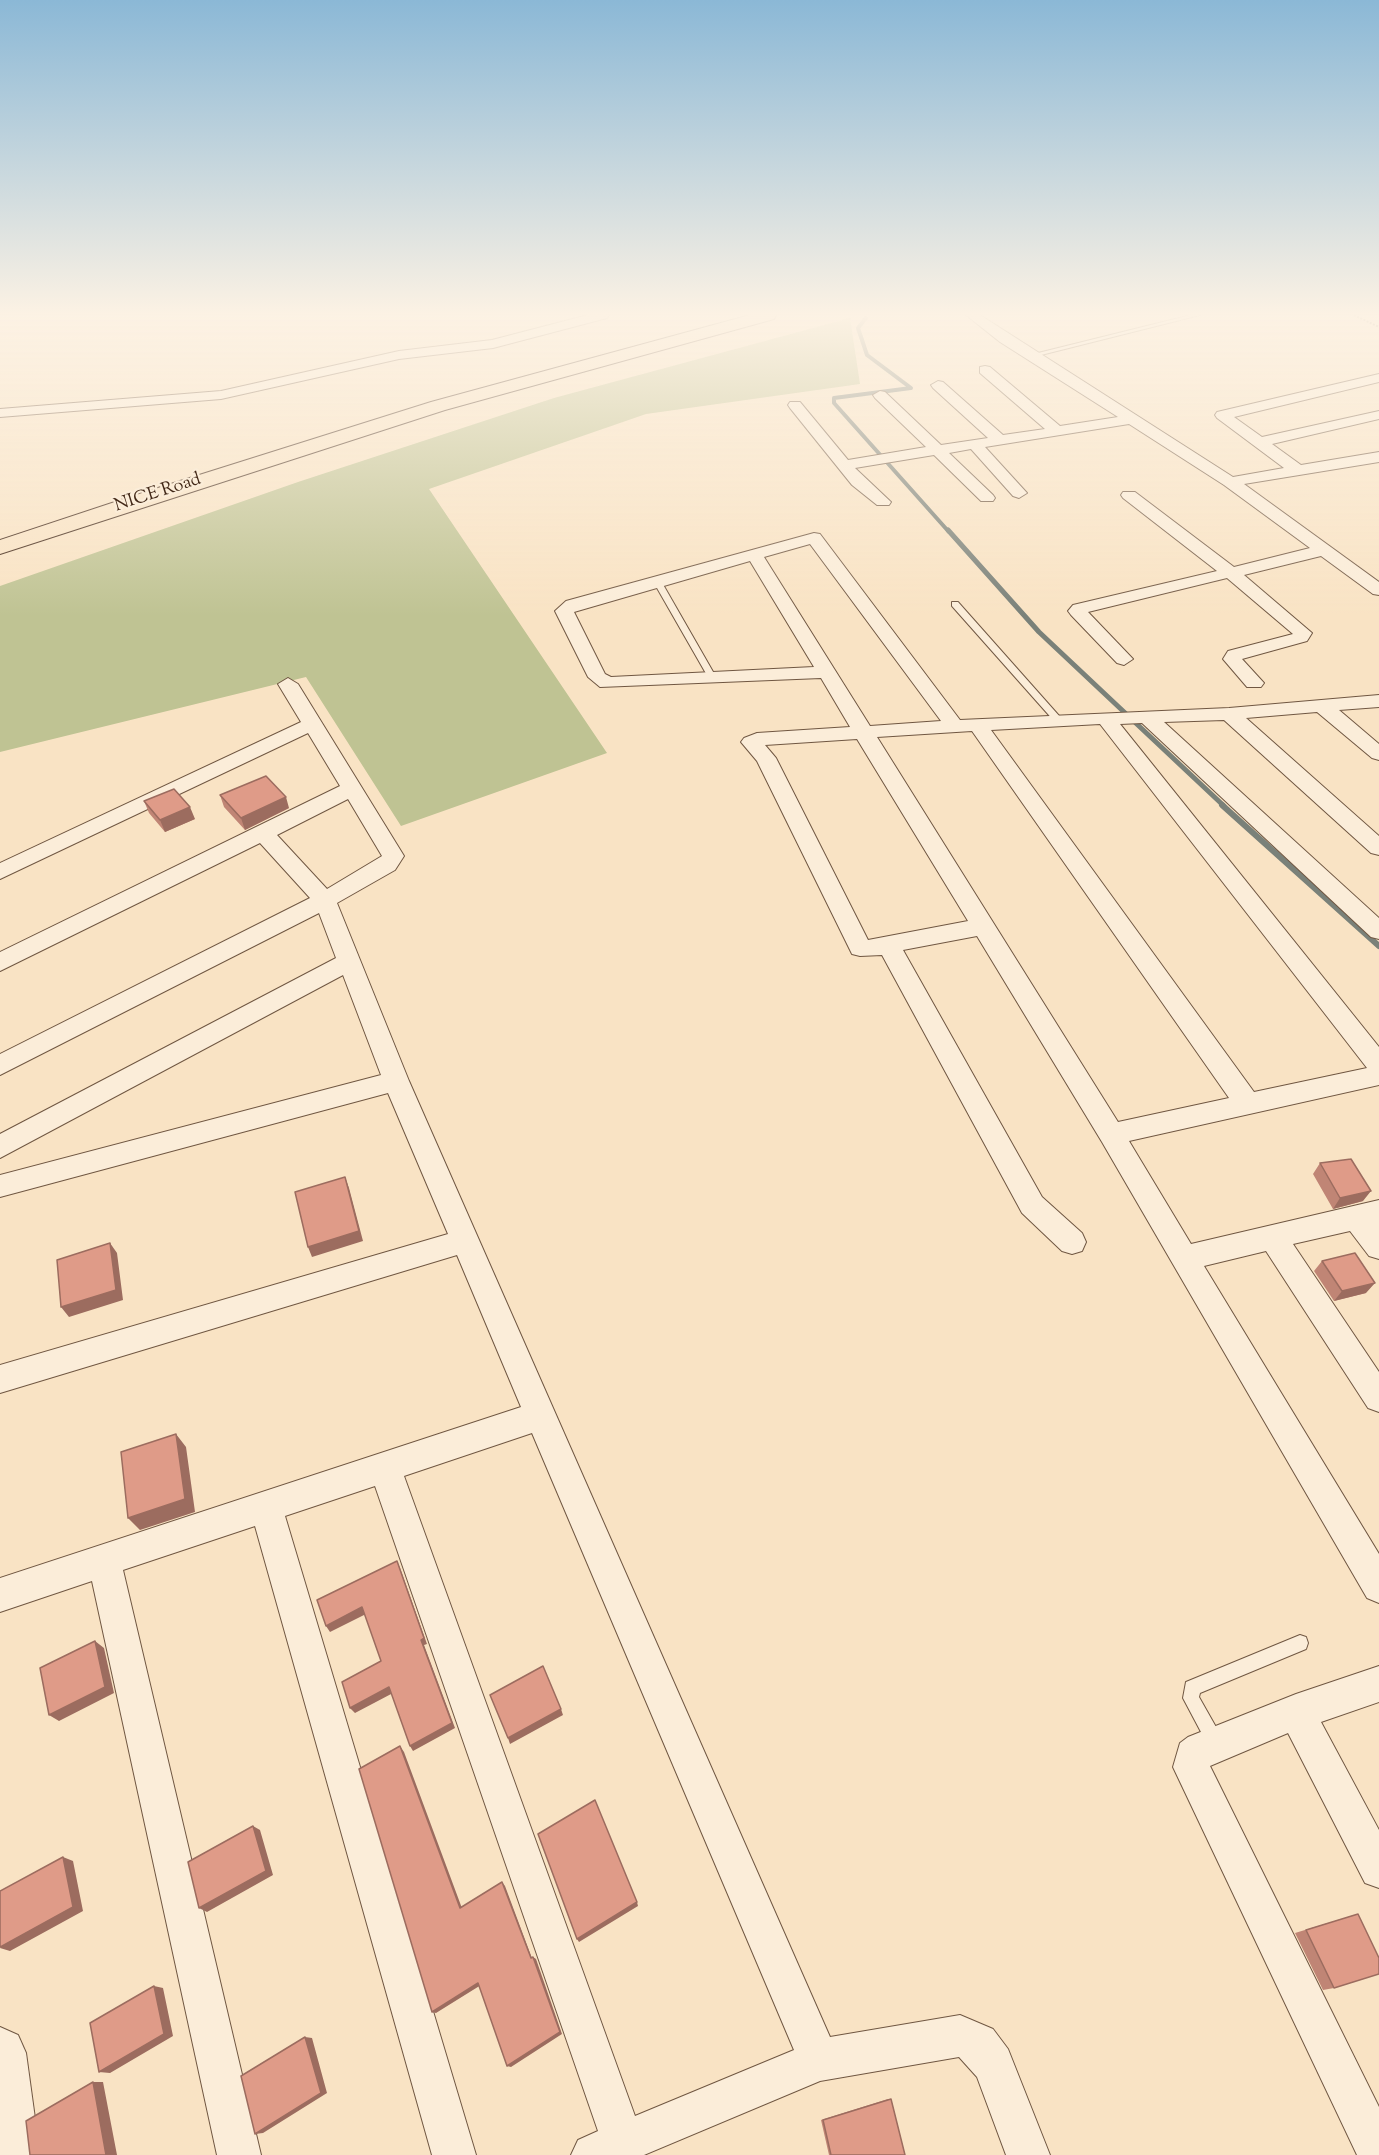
<!DOCTYPE html>
<html>
<head>
<meta charset="utf-8">
<style>
  body { margin:0 }
  canvas { display:block; background:#f9e3c4 }
</style>
</head>
<body>
<canvas width="1379" height="2155"></canvas>
<script>
const ctx = document.querySelector('canvas').getContext('2d');
ctx.lineJoin = 'round';
function fill(path, color) { ctx.fillStyle = color; ctx.fill(path, 'evenodd'); }
const poly = rows => new Path2D(rows.map(r => 'M' + r).join(''));
function stroke(path, color, width, dash) { ctx.strokeStyle = color; ctx.lineWidth = width; ctx.lineCap = dash ? 'butt' : 'round'; ctx.setLineDash(dash || []); ctx.stroke(path); }
function drawText(font, color, halo, rows, align = 'center') {
  ctx.font = font + ' "Sorts Mill Goudy",serif'; ctx.lineWidth = 4.5; ctx.setLineDash([]); ctx.textBaseline = 'middle'; ctx.strokeStyle = halo; ctx.fillStyle = color; for (const [text, x, y, turn = 0] of rows) {
    ctx.save(); ctx.translate(x, y); ctx.rotate((+turn || 0) * Math.PI / 180); ctx.textAlign = isNaN(turn) ? turn : align; if (halo) ctx.strokeText(text, 0, 0); ctx.fillText(text, 0, 0); ctx.restore();
  }
}
const green = poly([
  [850,318,860,384,646,414,429,489,607,753,401,826,306,677,0,752,0,586,298,482,554,398]
]);
const streamFar2 = poly([
  [866,318,858,328,867,355,911,388,834,398,834,403,949,532]
]);
const streamFar1 = poly([
  [948,530,1039,632,1224,806]
]);
const stream = poly([
  [1222,805,1379,946]
]);
const path = poly([
  [1354,315,1379,327]
]);
const service = poly([
  [1191,315,1200,315,1033,357,1030,355,1191,315],
  [654,579,661,581,716,677,715,679,709,679,708,677,653,581,654,579],
  [952,602,958,602,1061,718,1061,722,1055,722,952,606,952,602],
  [1300,1635,1306,1637,1308,1643,1306,1649,1200,1693,1199,1697,1225,1743,1222,1749,1216,1752,1210,1749,1183,1698,1186,1682,1300,1635]
]);
const minor = poly([
  [588,315,609,315,607,318,493,348,399,359,221,399,0,417,0,409,221,391,399,351,492,340,588,315],
  [966,315,980,315,1233,477,1284,468,1217,418,1215,415,1217,412,1379,374,1379,382,1234,417,1262,437,1379,411,1379,419,1272,444,1301,465,1379,452,1379,462,1244,484,1379,582,1379,595,1373,594,1321,556,1244,575,1312,633,1307,641,1242,659,1264,683,1261,687,1247,687,1223,659,1228,651,1293,634,1227,578,1088,612,1133,659,1124,665,1117,663,1071,615,1068,611,1073,605,1217,571,1123,498,1121,495,1123,492,1135,492,1234,567,1310,548,1224,485,1129,424,985,447,1027,493,1019,498,1013,496,971,449,949,453,993,495,995,498,993,501,981,501,934,455,855,468,891,502,889,505,877,505,852,485,790,408,788,405,790,402,800,402,848,460,926,447,875,398,873,395,880,391,885,392,941,445,988,438,933,388,931,385,938,381,943,382,1003,435,1045,429,980,373,980,367,985,366,990,367,1060,426,1118,417,1000,342,966,315],
  [814,533,820,534,960,720,1229,708,1379,695,1379,707,1339,710,1379,744,1379,760,1372,758,1317,712,1246,718,1379,836,1379,855,1371,853,1224,720,1164,722,1379,918,1379,939,1371,937,1142,723,1120,724,1379,1047,1379,1085,1129,1141,1191,1244,1379,1200,1379,1259,1369,1256,1350,1231,1293,1244,1379,1372,1379,1412,1368,1408,1266,1251,1204,1266,1379,1554,1379,1603,1367,1598,1102,1142,977,936,903,950,1042,1197,1082,1233,1086,1242,1082,1251,1072,1254,1062,1251,1022,1213,882,955,860,956,852,954,757,761,741,742,744,738,757,733,850,727,821,678,600,687,588,677,555,611,566,601,814,533],
  [810,544,941,721,870,726,764,557,810,544],
  [750,561,814,667,611,677,605,674,574,612,750,561],
  [1100,724,1367,1068,1254,1092,991,730,1100,724],
  [972,731,1229,1098,1118,1122,877,737,972,731],
  [857,739,968,921,868,940,776,758,765,745,857,739],
  [288,678,298,684,404,856,395,870,337,903,409,1081,830,2037,960,2015,993,2029,1008,2049,1050,2155,1006,2155,977,2077,959,2057,820,2081,644,2155,571,2155,578,2140,598,2131,375,1486,285,1516,476,2155,432,2155,255,1526,123,1570,261,2155,217,2155,92,1581,0,1612,0,1578,521,1407,457,1255,0,1393,0,1365,448,1234,388,1093,0,1197,0,1175,381,1075,343,975,0,1158,0,1134,336,958,319,913,0,1075,0,1054,310,898,260,843,0,971,0,952,340,786,308,733,0,879,0,863,301,722,278,684,288,678],
  [348,799,382,856,327,889,277,835,348,799],
  [532,1433,794,2050,635,2116,404,1476,532,1433],
  [1379,1666,1379,1702,1321,1722,1379,1830,1379,1888,1365,1883,1288,1733,1210,1766,1379,2107,1379,2155,1357,2155,1173,1767,1180,1743,1188,1737,1296,1694,1379,1666]
]);
const tertiary = poly([
  [0,2027,18,2035,26,2053,40,2155,0,2155,0,2027]
]);
const motorway = poly([
  [750,315,776,315,774,319,445,410,0,554,0,540,142,493,431,402,750,315]
]);
const wall = poly([
  [220,795,289,808,245,830,224,807],
  [144,801,195,819,165,832,149,813],
  [1320,1163,1363,1201,1333,1209,1313,1174],
  [1322,1261,1366,1293,1334,1301,1314,1271],
  [1358,1914,1334,1988,1323,1990,1295,1933],
  [888,2099,891,2099,905,2155,829,2155,821,2120]
]);
const shadedWall = poly([
  [286,797,289,808,245,830,241,818],
  [190,807,195,819,165,832,160,820],
  [345,1177,349,1188,363,1241,312,1257,308,1247],
  [1371,1191,1363,1201,1333,1209,1340,1198],
  [110,1243,117,1253,123,1300,69,1317,61,1307],
  [1375,1283,1366,1293,1334,1301,1342,1291],
  [176,1434,186,1447,195,1512,140,1530,128,1518],
  [397,1561,400,1568,427,1644,424,1645,455,1728,413,1751,410,1746],
  [362,1607,366,1614,330,1632,326,1626],
  [95,1641,104,1648,114,1693,59,1721,49,1715],
  [389,1687,393,1693,355,1713,350,1708],
  [561,1709,563,1715,510,1744,508,1738],
  [400,1746,404,1752,463,1911,460,1908],
  [253,1826,260,1830,273,1875,207,1912,199,1908],
  [63,1857,73,1861,83,1911,10,1951,0,1948],
  [502,1882,505,1886,533,1961,531,1958],
  [637,1902,638,1906,579,1942,577,1939],
  [533,1957,536,1959,562,2034,511,2067,507,2066],
  [478,1983,481,1985,436,2013,432,2012],
  [154,1986,163,1988,173,2036,110,2073,99,2072],
  [305,2037,312,2038,327,2093,263,2133,255,2134],
  [93,2082,103,2082,117,2155,106,2155]
]);
const building = poly([
  [266,776,286,797,241,818,220,795,266,776],
  [174,789,190,807,160,820,144,801,174,789],
  [1351,1159,1371,1191,1340,1198,1320,1163,1351,1159],
  [345,1177,359,1231,308,1247,295,1192,345,1177],
  [110,1243,116,1290,61,1307,57,1260,110,1243],
  [1355,1253,1375,1283,1342,1291,1322,1261,1355,1253],
  [176,1434,185,1499,128,1518,121,1452,176,1434],
  [397,1561,424,1638,421,1640,452,1723,410,1746,389,1687,350,1708,342,1682,381,1661,362,1607,326,1626,317,1600,397,1561],
  [95,1641,105,1687,49,1715,40,1668,95,1641],
  [543,1666,561,1709,508,1738,490,1695,543,1666],
  [400,1746,460,1908,502,1882,531,1958,533,1957,560,2032,507,2066,478,1983,432,2012,359,1769,400,1746],
  [595,1800,637,1902,577,1939,538,1834,595,1800],
  [253,1826,266,1871,199,1908,188,1862,253,1826],
  [63,1857,73,1907,0,1947,0,1891,63,1857],
  [1358,1914,1379,1958,1379,1974,1334,1988,1306,1930,1358,1914],
  [154,1986,164,2034,99,2072,90,2023,154,1986],
  [305,2037,321,2093,255,2134,241,2076,305,2037],
  [93,2082,106,2155,30,2155,26,2121,93,2082],
  [891,2099,905,2155,831,2155,823,2120,891,2099]
]);
const farStreetnames = [
  ["NICE Road",158,494,-18]
];
fill(green, '#bfc393');
stroke(streamFar2, '#7a8179', 4);
stroke(streamFar1, '#7a8179', 5);
stroke(stream, '#7a8179', 6);
stroke(service, '#705742', 2);
stroke(minor, '#705742', 2);
stroke(tertiary, '#705742', 2);
stroke(motorway, '#422817', 2);
stroke(path, '#422817', 2, [2, 1.5]);
fill(service, '#fbedd9');
fill(minor, '#fbedd9');
fill(tertiary, '#fbedd9');
fill(motorway, '#f9e3c4');
fill(wall, '#c08575');
fill(shadedWall, '#9c6c5f');
fill(building, '#df9b88');
stroke(building, '#9c6c5f', 1.5);
const sky = ctx.createLinearGradient(0, 0, 0, 616);
sky.addColorStop(0, '#8bb8d6');
sky.addColorStop(0.51, '#fcf2e4');
sky.addColorStop(1, '#fcf2e400');
ctx.fillStyle = sky;
ctx.fillRect(0, 0, 1379, 616);
drawText('18px', '#422817', '#fbedd9', farStreetnames);
</script>
</body>
</html>
